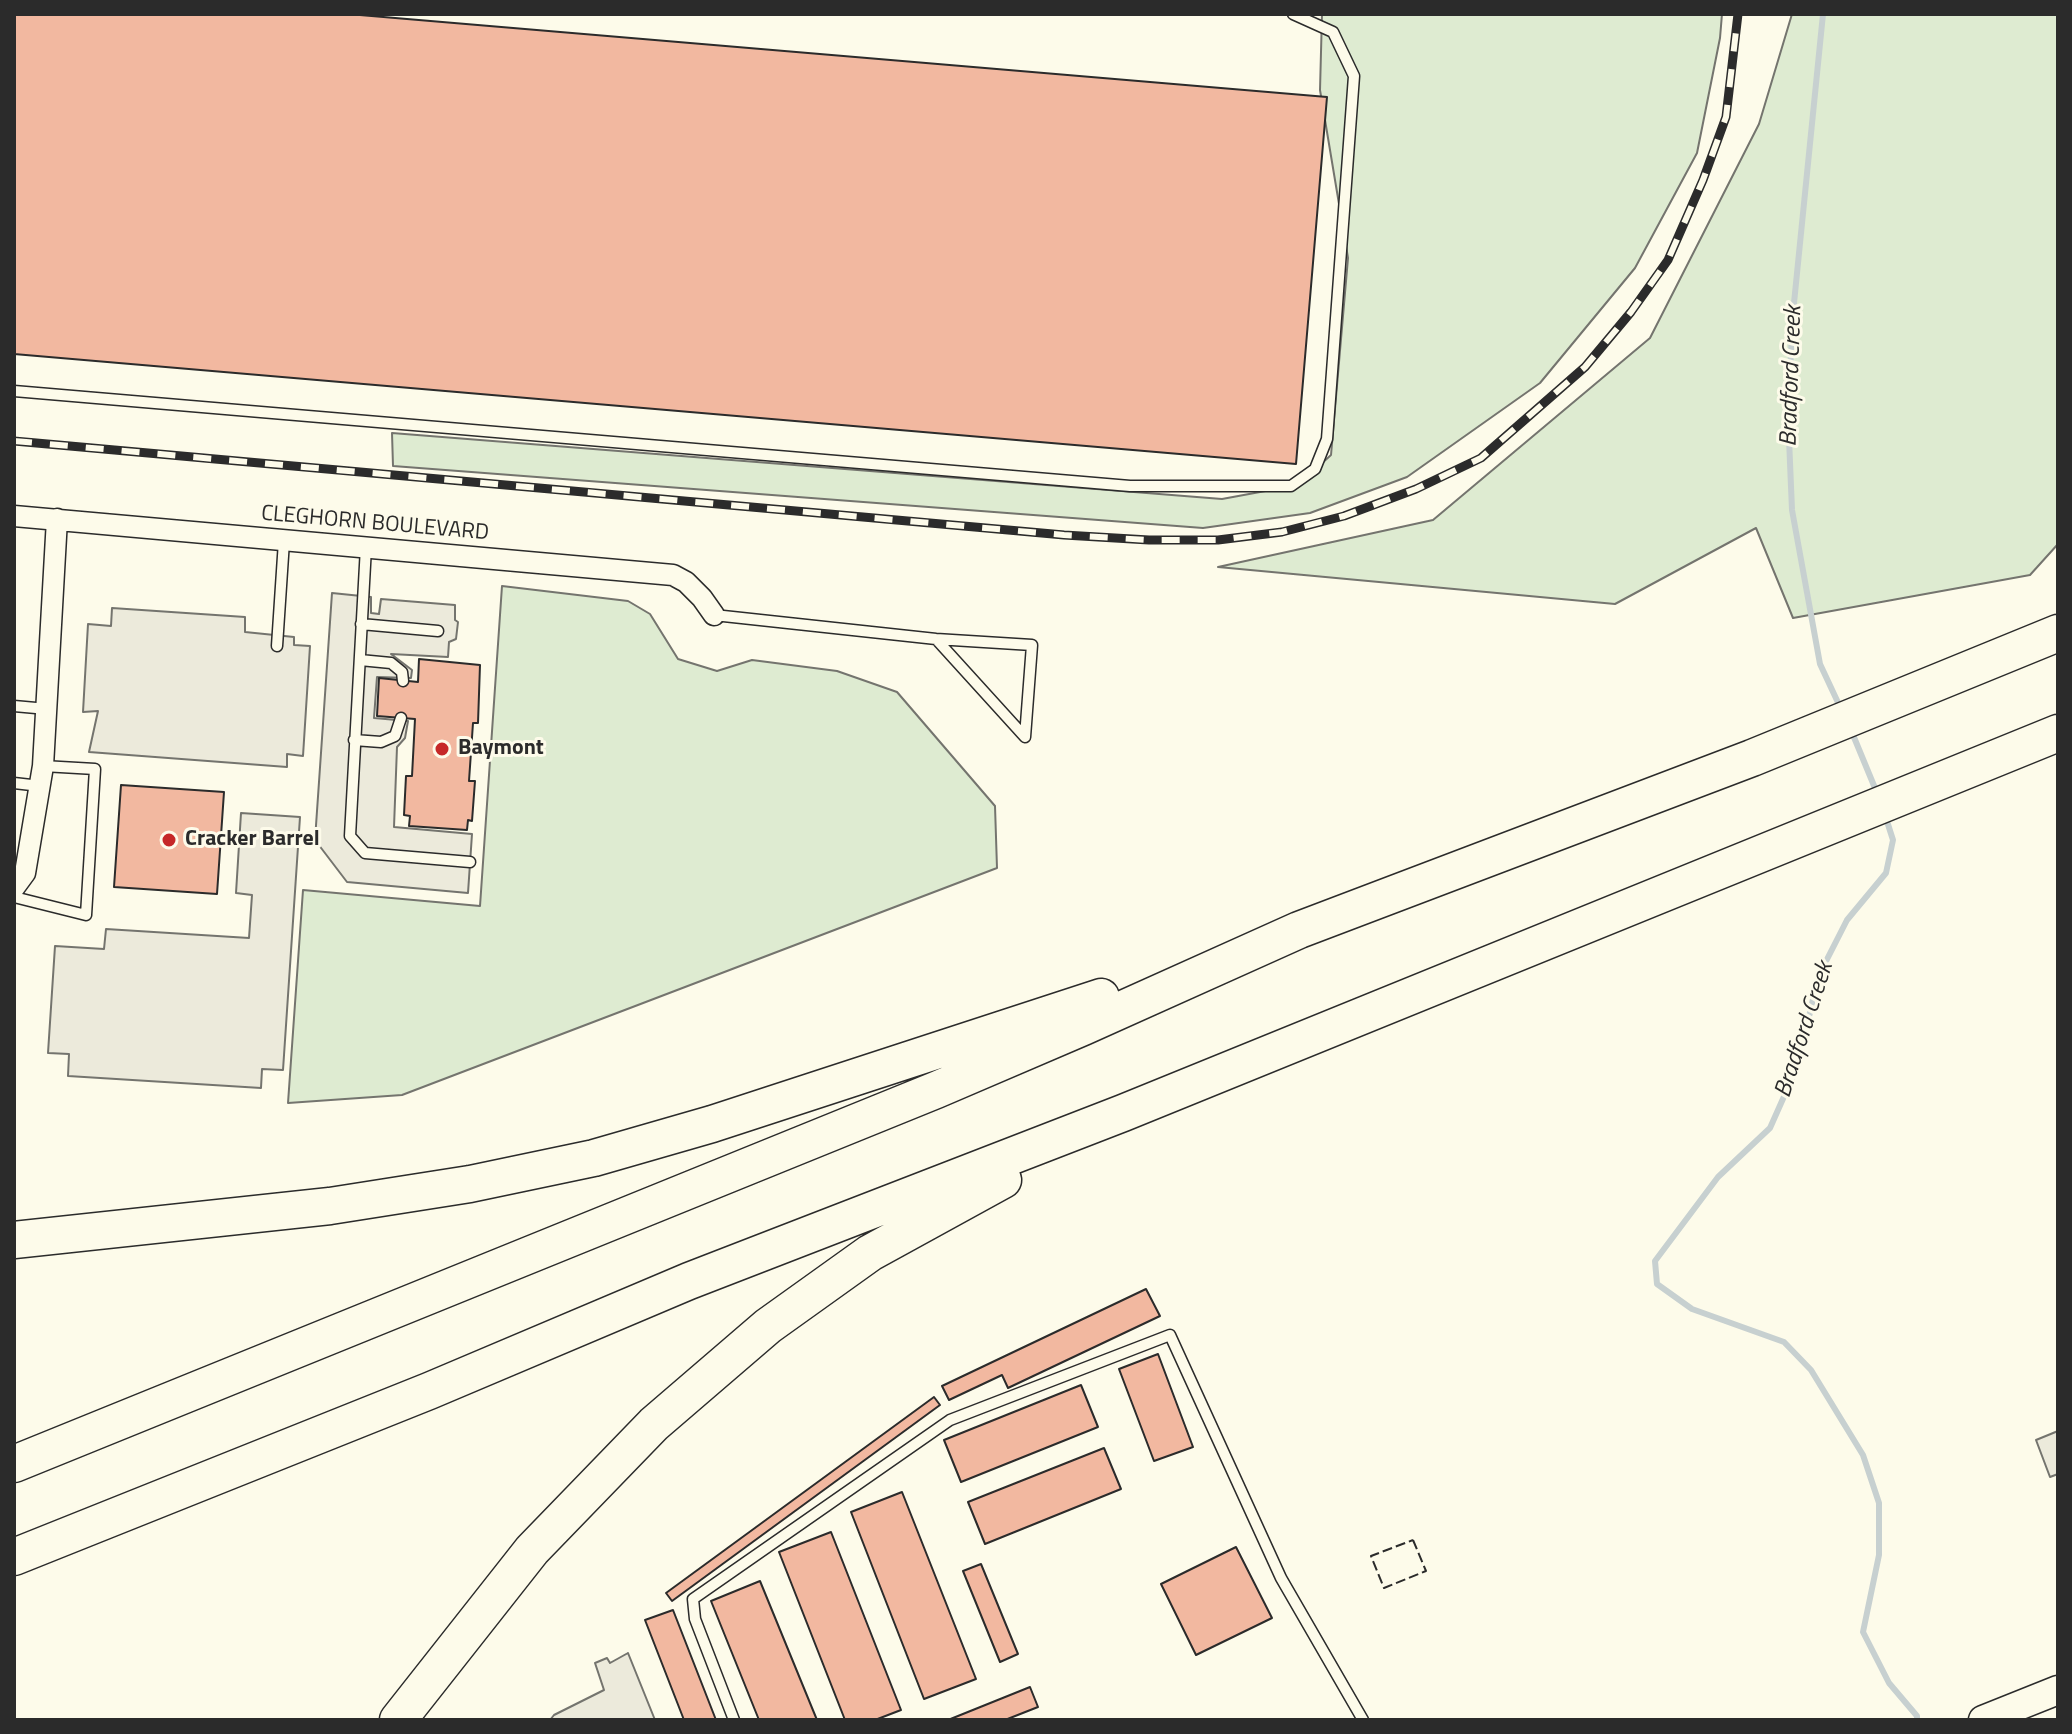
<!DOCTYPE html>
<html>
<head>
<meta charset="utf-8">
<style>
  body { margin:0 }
  #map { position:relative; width:2072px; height:1734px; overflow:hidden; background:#fdfbea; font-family:"Titillium Web",sans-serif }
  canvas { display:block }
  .frame { position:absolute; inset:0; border:16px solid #2b2b2b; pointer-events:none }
</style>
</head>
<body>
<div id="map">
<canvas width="2072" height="1734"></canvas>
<div class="frame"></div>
</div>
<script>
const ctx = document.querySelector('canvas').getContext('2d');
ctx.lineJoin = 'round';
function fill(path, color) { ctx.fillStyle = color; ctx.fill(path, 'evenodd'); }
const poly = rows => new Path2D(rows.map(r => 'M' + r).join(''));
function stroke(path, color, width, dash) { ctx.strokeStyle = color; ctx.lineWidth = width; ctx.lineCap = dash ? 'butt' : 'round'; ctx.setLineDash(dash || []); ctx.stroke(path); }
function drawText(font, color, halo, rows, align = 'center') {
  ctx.font = font + ' "Titillium Web",sans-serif'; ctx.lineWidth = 6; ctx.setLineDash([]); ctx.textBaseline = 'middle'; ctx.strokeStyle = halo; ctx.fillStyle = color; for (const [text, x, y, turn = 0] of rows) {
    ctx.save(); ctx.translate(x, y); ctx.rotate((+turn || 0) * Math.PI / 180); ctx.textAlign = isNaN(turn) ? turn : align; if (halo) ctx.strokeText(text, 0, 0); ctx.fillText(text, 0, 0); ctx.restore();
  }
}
const green = poly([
  [1322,14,1722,14,1720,38,1697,153,1635,268,1540,383,1407,477,1310,513,1203,528,393,466,392,433,1222,499,1298,485,1331,455,1348,258,1320,90,1322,14],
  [1792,14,2058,14,2058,544,2030,575,1793,618,1756,528,1615,604,1218,567,1433,520,1650,338,1759,124,1792,14],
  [502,586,628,601,650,614,678,659,717,671,752,660,837,671,897,692,995,806,997,868,402,1095,288,1103,303,890,480,906,502,586]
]);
const parking = poly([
  [332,593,371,597,371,613,379,614,381,599,455,605,455,620,458,622,456,639,449,642,448,657,391,654,412,670,411,678,377,677,374,718,408,721,405,738,397,747,394,827,472,834,468,893,347,882,315,840,332,593],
  [112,608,245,617,245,632,294,637,294,645,310,646,303,756,287,754,287,767,89,752,98,711,83,712,88,624,111,626,112,608],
  [241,813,300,817,283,1070,262,1069,261,1088,68,1076,69,1054,48,1053,55,946,104,949,106,929,249,938,252,895,236,893,241,813],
  [2058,1431,2058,1474,2050,1477,2036,1440,2058,1431],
  [628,1653,655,1720,550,1720,554,1715,604,1690,595,1663,607,1658,610,1663,628,1653]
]);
const stream = poly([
  [1823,14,1793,313,1788,415,1792,510,1820,664,1841,709],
  [1851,730,1877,793],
  [1885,815,1893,840,1886,873,1847,920,1818,977,1798,1065,1770,1128,1718,1177,1655,1261,1657,1284,1692,1309,1784,1342,1811,1370,1863,1455,1879,1503,1879,1555,1863,1632,1889,1683,1917,1716,1917,1720]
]);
const building = poly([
  [14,14,348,14,1327,97,1296,464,14,354,14,14],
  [419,659,480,665,478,723,473,723,469,781,475,781,472,821,468,820,467,830,409,826,410,816,404,815,406,776,412,776,415,719,377,716,379,678,418,682,419,659],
  [121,785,224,792,217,894,114,887,121,785],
  [1146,1289,1160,1316,1008,1388,1002,1375,949,1400,942,1386,1146,1289],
  [1158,1354,1193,1447,1154,1461,1119,1369,1158,1354],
  [1081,1385,1098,1427,961,1482,944,1440,1081,1385],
  [934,1397,940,1405,672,1601,666,1593,934,1397],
  [1104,1448,1121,1489,985,1544,968,1502,1104,1448],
  [902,1492,976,1679,924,1699,851,1512,902,1492],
  [831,1532,901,1710,875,1720,845,1720,779,1552,831,1532],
  [1236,1547,1272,1618,1196,1655,1161,1584,1236,1547],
  [981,1564,1018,1654,1000,1662,963,1571,981,1564],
  [760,1581,817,1720,759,1720,711,1601,760,1581],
  [673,1610,716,1720,684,1720,645,1620,673,1610],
  [1030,1687,1038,1707,1005,1720,948,1720,1030,1687]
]);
const service = poly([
  [14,391,1130,486,1291,486,1315,469,1327,439,1354,76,1333,32,1293,14],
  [366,547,350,836,365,853,470,862],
  [714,615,936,639,1032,645,1025,737,936,639],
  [361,624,438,631],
  [277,646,284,541],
  [360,660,391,663,402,672,403,681],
  [14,706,47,709],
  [354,740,381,742,395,736,401,718],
  [14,783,40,786],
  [14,897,86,915,95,769,43,766],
  [734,1720,695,1619,693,1599,950,1420,1170,1335,1281,1578,1363,1720]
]);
const minor = poly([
  [14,516,673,575,686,582,702,598,714,615],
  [14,888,25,873,43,766,57,519]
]);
const secondary = poly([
  [1983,1720,2058,1690]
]);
const motorway = poly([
  [14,1240,330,1206,470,1184,594,1158,712,1124,1101,997],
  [14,1464,936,1090,1083,1027,1299,930,1752,758,2058,633],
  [14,1557,429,1391,689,1281,1123,1113,2058,733],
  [398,1720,532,1550,654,1424,768,1326,870,1253,1003,1180]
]);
const rail = poly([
  [14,441,1064,535,1149,540,1218,540,1282,532,1344,516,1416,489,1481,458,1585,367,1631,312,1668,260,1703,180,1726,117,1738,14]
]);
const fence = poly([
  [1413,1540,1426,1571,1384,1588,1371,1556,1413,1540]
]);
const markers = [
  [442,749,8,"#c62828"],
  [169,840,8,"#c62828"]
];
const streetNames = [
  ["CLEGHORN BOULEVARD",375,524,5]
];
const poiNames = [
  ["Baymont",458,749],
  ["Cracker Barrel",185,840]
];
const waterNames = [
  ["Bradford Creek",1792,376,-88],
  ["Bradford Creek",1805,1030,-72]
];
fill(green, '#deebd1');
stroke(green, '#74746e', 2);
fill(parking, '#eceadb');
stroke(parking, '#74746e', 2);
stroke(stream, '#c7d0d0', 6);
fill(building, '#f2b8a0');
stroke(building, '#2b2b2b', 2);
stroke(service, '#2b2b2b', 13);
stroke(minor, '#2b2b2b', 23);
stroke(secondary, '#2b2b2b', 31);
stroke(motorway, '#2b2b2b', 39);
stroke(service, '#fdfbea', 10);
stroke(minor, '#fdfbea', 20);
stroke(secondary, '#fdfbea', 28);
stroke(motorway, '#fdfbea', 36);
stroke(rail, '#2b2b2b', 9);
stroke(rail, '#fdfbea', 6, [18]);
stroke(fence, '#2b2b2b', 2, [10, 4]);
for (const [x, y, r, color] of markers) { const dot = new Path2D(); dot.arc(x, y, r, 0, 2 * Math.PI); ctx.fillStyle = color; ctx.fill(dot); stroke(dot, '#fdfbea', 3); }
drawText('22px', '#2b2b2b', '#fdfbea', streetNames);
drawText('bold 22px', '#2b2b2b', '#fdfbea', poiNames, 'left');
drawText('italic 24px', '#2b2b2b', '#fdfbea', waterNames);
</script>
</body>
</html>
